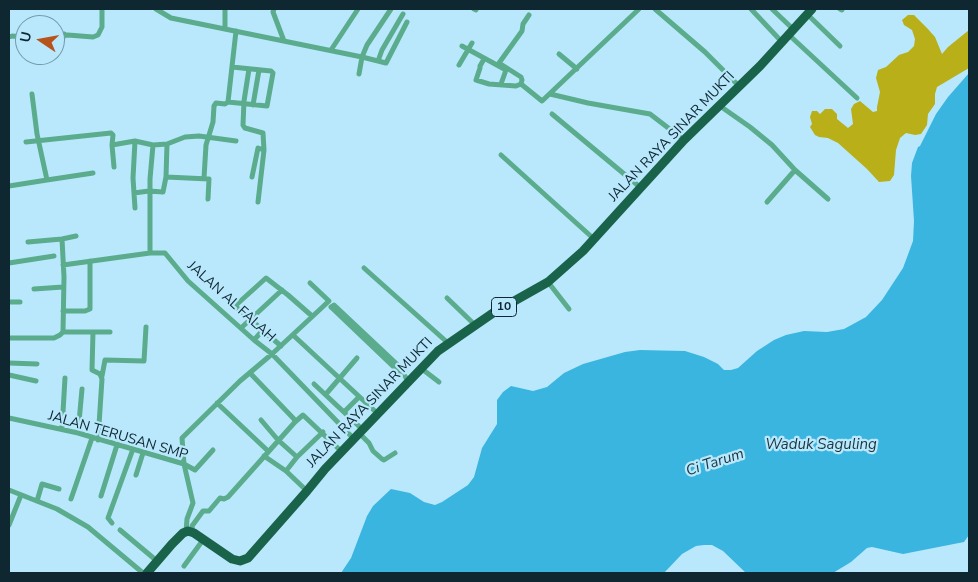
<!DOCTYPE html>
<html>
<head>
<meta charset="utf-8">
<style>
  body { margin:0 }
  #map { position:relative; width:978px; height:582px; overflow:hidden; background:#b9e8fd; font-family:"Nunito Sans",sans-serif }
  canvas { display:block }
  .frame { position:absolute; inset:0; border:10px solid #0e2730; pointer-events:none }
  .north { position:absolute; left:15px; top:15px; width:50px; height:50px; box-sizing:border-box; background:#b9e8fd; border:1px solid #759bab; border-radius:50%; rotate:282deg; font-size:14px; font-weight:700; line-height:20px; text-align:center; color:#0e2730 }
  .north::after { content:''; display:block; margin:auto; width:18px; height:22px; background:#b7541c; clip-path:polygon(50% 0,100% 100%,50% 72%,0 100%) }
</style>
</head>
<body>
<div id="map">
<canvas width="978" height="582"></canvas>
<div class="frame"></div>
<div class="north">U</div>
</div>
<script>
const ctx = document.querySelector('canvas').getContext('2d');
ctx.lineJoin = 'round';
function fill(path, color) { ctx.fillStyle = color; ctx.fill(path, 'evenodd'); }
const poly = rows => new Path2D(rows.map(r => 'M' + r).join(''));
function stroke(path, color, width, dash) { ctx.strokeStyle = color; ctx.lineWidth = width; ctx.lineCap = dash ? 'butt' : 'round'; ctx.setLineDash(dash || []); ctx.stroke(path); }
function drawText(font, color, halo, rows, align = 'center') {
  ctx.font = font + ' "Nunito Sans",sans-serif'; ctx.lineWidth = 4.5; ctx.setLineDash([]); ctx.textBaseline = 'middle'; ctx.strokeStyle = halo; ctx.fillStyle = color; for (const [text, x, y, turn = 0] of rows) {
    ctx.save(); ctx.translate(x, y); ctx.rotate((+turn || 0) * Math.PI / 180); ctx.textAlign = isNaN(turn) ? turn : align; if (halo) ctx.strokeText(text, 0, 0); ctx.fillText(text, 0, 0); ctx.restore();
  }
}
const forest = poly([
  [908,15,914,15,927,28,935,37,942,54,948,47,969,30,969,68,937,87,935,94,935,104,928,114,927,125,921,134,915,135,906,133,900,138,896,150,894,175,890,181,879,182,867,169,838,143,828,138,819,137,815,135,810,127,812,124,810,117,812,111,817,111,820,114,825,109,832,109,837,114,837,119,848,128,853,124,851,109,854,104,860,101,873,112,877,111,877,107,880,92,876,78,878,70,886,67,899,55,908,52,914,46,915,39,912,30,904,25,902,20]
]);
const water = poly([
  [969,73,969,535,964,542,903,554,872,547,867,548,851,562,833,573,746,573,723,551,712,545,704,545,696,546,682,554,664,573,341,573,351,558,367,516,373,506,391,489,410,493,424,502,435,505,442,502,468,485,474,477,482,448,497,424,497,400,503,392,511,386,533,391,547,387,564,373,583,364,625,352,640,350,685,351,704,357,718,364,724,370,731,370,738,368,757,351,774,340,786,335,804,331,827,332,844,329,866,317,882,300,903,268,913,241,914,221,911,176,912,163,918,147,920,146,936,114,948,97]
]);
const minor = poly([
  [156,9,171,18,362,57,359,74],
  [225,9,225,29],
  [274,9,273,12,284,41],
  [391,9,367,45,362,57,386,63,407,22],
  [474,9,476,10],
  [655,9,705,52,739,86],
  [751,9,781,41],
  [772,9,793,29],
  [840,9,842,10],
  [807,14,840,46],
  [55,34,93,37,98,35,102,27,102,9],
  [788,34,857,98],
  [9,37,12,36,25,37],
  [20,37,19,46,25,49],
  [462,46,506,70,501,84],
  [331,50,358,9],
  [559,54,577,69],
  [45,55,56,56,60,48,64,34],
  [484,59,480,66,480,68,476,80,489,84,516,86,521,84,522,80,521,77,499,63,522,31,523,24,529,15],
  [378,61,382,50,403,14],
  [459,65,472,43],
  [249,69,244,101,243,125,245,128,263,133,264,150],
  [521,84,542,101,639,9],
  [550,94,588,103,650,114,684,140],
  [228,102,267,106,273,73,271,71,232,67],
  [253,105,259,70],
  [720,106,750,127,772,145,795,170],
  [552,114,641,188],
  [26,142,111,133,113,135,112,145,135,141,153,145,167,144,185,137,199,136,236,141],
  [167,144,166,177,209,179,208,199],
  [112,145,114,167],
  [501,155,594,239],
  [252,177,258,148,264,150,258,202],
  [204,178,206,145,213,122,214,106,216,103,225,104,228,102,236,31],
  [47,180,93,173],
  [9,186,47,180,37,134,32,94],
  [134,193,149,191,163,192,166,177],
  [767,202,795,170,828,199],
  [135,208,133,178,135,141],
  [62,239,76,236],
  [28,242,62,239,64,277,63,332],
  [150,253,150,179,153,145],
  [9,263,54,256],
  [63,265,150,253,165,253,188,281,254,340,272,354,354,439],
  [364,268,448,343],
  [548,282,569,309],
  [34,289,63,287],
  [447,298,475,325],
  [229,301,281,346],
  [9,302,20,302],
  [235,306,266,278,288,295,312,316],
  [331,307,398,371,405,376,408,382],
  [331,307,334,305,401,368,402,373],
  [63,311,85,311,90,309,90,261],
  [241,328,282,290],
  [93,332,92,370,100,374,102,379,98,440],
  [293,335,378,414],
  [9,338,54,338,60,335,63,332,110,332],
  [254,340,263,330],
  [9,363,37,364],
  [422,369,439,382],
  [250,373,294,419,295,422,303,415,342,452],
  [9,375,36,381],
  [102,376,105,360,144,361,146,327],
  [314,384,363,430],
  [326,394,357,358],
  [217,403,268,451],
  [344,412,359,397],
  [9,418,78,433,184,464,195,470,213,450],
  [261,420,278,440,297,457],
  [62,429,65,378],
  [78,433,82,389],
  [360,434,369,443,373,451,382,459,384,460,395,453],
  [264,456,286,471,307,491],
  [286,471,297,457,323,432],
  [136,475,143,453],
  [9,490,57,509,88,527,143,573],
  [101,496,117,445],
  [71,499,92,438],
  [37,501,42,484,59,489],
  [112,523,108,518,133,449],
  [9,525,21,495],
  [120,530,157,561],
  [186,532,187,519,193,503,184,464,182,438,240,381,272,354,329,301,310,283],
  [193,533,192,526,203,511,209,511,220,498,224,499,228,497,295,422],
  [184,566,203,540]
]);
const trunk = poly([
  [147,573,172,544,183,533,188,531,194,533,232,559,240,561,248,558,307,491,325,469,438,351,493,313,548,282,583,251,684,140,760,66,812,9]
]);
const shields = [
  [504,307,25]
];
const shieldNames = [
  ["10",504,307]
];
const streetNames = [
  ["JALAN RAYA SINAR MUKTI",672,137,-46],
  ["JALAN AL FALAH",231,302,42],
  ["JALAN RAYA SINAR MUKTI",370,403,-46],
  ["JALAN TERUSAN SMP",118,436,16]
];
const waterNames = [
  ["Waduk Saguling",821,445],
  ["Ci Tarum",715,463,-18]
];
fill(forest, '#b8af19');
fill(water, '#3ab5e0');
stroke(minor, '#5aac8c', 5);
stroke(trunk, '#1a634b', 9);
for (const [x, y, w] of shields) { const box = new Path2D(); box.roundRect(x - w / 2, y - 9.5, w, 19, 4); ctx.fillStyle = '#b9e8fd'; ctx.fill(box); stroke(box, '#0e2730', 1); }
drawText('bold 12px', '#0e2730', null, shieldNames);
drawText('14px', '#0e2730', '#b9e8fd', streetNames);
drawText('italic 15px', '#1b353f', '#b9e8fd', waterNames);
</script>
</body>
</html>
